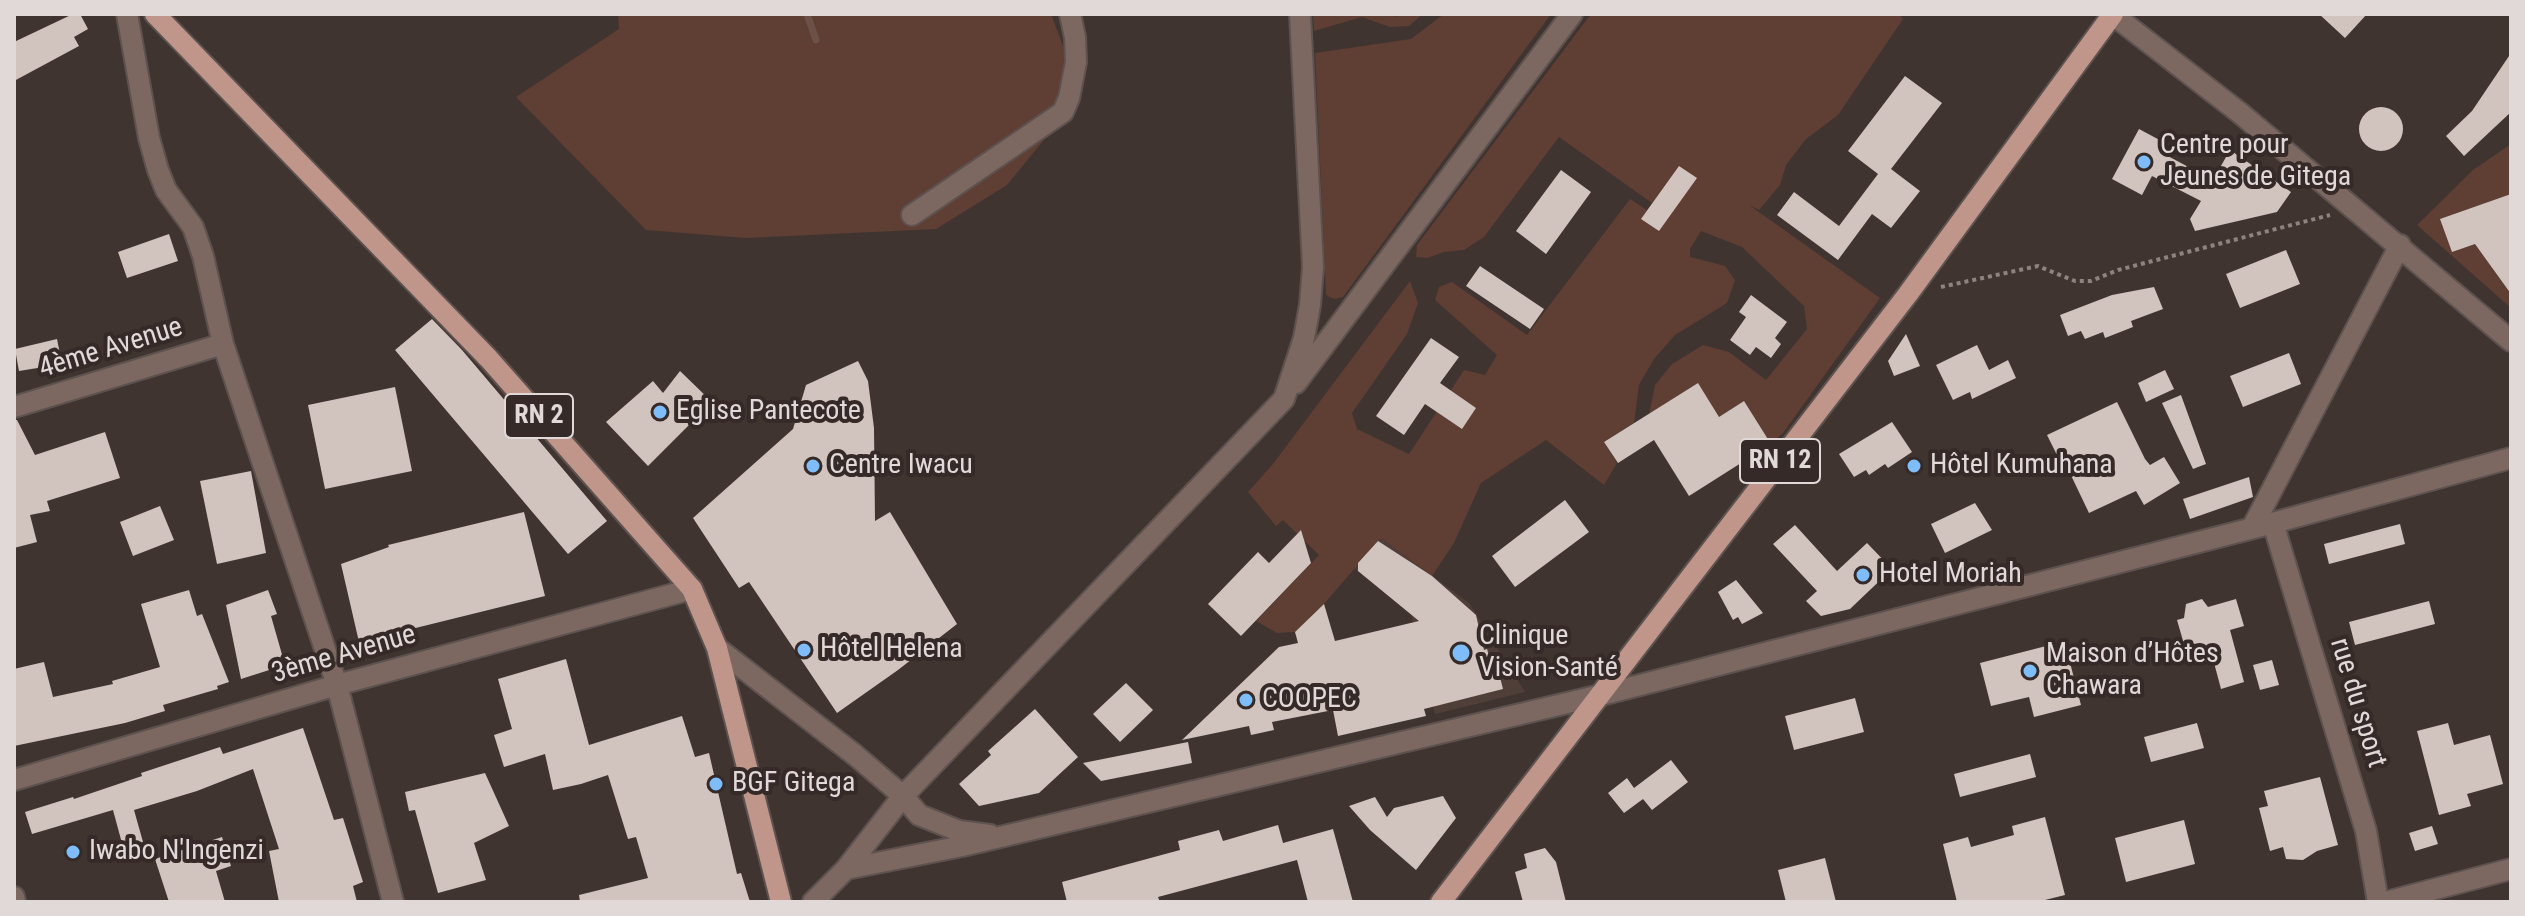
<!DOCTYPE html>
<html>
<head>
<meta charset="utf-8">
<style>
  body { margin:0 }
  #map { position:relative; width:2525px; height:916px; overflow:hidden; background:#403431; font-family:"Roboto Condensed",sans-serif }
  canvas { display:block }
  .frame { position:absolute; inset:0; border:16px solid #e1d9d7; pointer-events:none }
</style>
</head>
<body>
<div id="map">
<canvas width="2525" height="916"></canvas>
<div class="frame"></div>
</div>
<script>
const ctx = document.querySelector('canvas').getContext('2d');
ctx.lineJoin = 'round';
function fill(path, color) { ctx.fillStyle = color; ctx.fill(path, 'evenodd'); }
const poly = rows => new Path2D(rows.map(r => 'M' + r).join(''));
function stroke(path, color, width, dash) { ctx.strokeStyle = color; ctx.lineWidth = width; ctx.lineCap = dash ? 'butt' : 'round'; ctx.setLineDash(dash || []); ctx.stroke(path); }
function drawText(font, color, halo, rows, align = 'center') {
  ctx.font = font + ' "Roboto Condensed",sans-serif'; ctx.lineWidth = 8; ctx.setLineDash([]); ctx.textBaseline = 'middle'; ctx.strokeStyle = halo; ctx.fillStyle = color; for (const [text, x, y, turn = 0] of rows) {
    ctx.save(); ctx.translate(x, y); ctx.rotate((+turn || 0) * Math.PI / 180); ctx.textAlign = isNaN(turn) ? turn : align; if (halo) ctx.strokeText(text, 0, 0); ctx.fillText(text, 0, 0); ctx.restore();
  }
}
const built = poly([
  [1381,538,1469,603,1525,692,1435,714,1411,614,1353,567]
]);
const green = poly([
  [618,14,1051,14,1065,51,1056,125,1007,185,936,229,746,238,646,230,516,97,619,29],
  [1313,14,1393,14,1395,17,1400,14,1423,14,1409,26,1390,27,1362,17,1314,31],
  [1444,14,1551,14,1343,297,1335,299,1329,297,1326,294,1315,53,1411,39],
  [1591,14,1899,14,1903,19,1838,115,1806,139,1786,165,1780,185,1759,210,1749,205,1880,298,1783,433,1771,444,1744,401,1719,417,1698,384,1649,414,1655,385,1672,364,1703,345,1729,352,1766,380,1807,329,1804,306,1742,247,1701,231,1690,249,1690,257,1725,266,1735,280,1727,303,1675,335,1654,359,1639,385,1634,423,1604,442,1617,463,1604,485,1546,440,1481,483,1454,543,1432,576,1381,538,1324,604,1295,632,1277,633,1256,621,1319,555,1283,520,1276,526,1248,492,1273,464,1410,281,1418,303,1407,334,1352,413,1357,429,1409,454,1464,370,1485,375,1497,355,1435,300,1439,287,1452,282,1527,335,1630,199,1647,210,1652,203,1559,137,1484,237,1464,250,1444,252,1427,258,1416,257,1417,245],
  [2511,144,2511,246,2488,262,2511,294,2511,308,2417,225,2473,170]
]);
const stream = poly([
  [807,14,816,40]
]);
const building = poly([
  [73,14,80,14,88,29,74,37,79,46,14,81,14,42],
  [2319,14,2367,14,2345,38],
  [2511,53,2511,112,2464,156,2446,136,2472,111],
  [1905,76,1942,103,1891,169,1920,191,1891,228,1872,214,1838,260,1777,215,1794,192,1839,226,1878,174,1848,151],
  '2359 129a22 22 0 1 1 44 0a22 22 0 1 1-44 0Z',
  [2139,129,2169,145,2164,154,2213,180,2230,150,2291,192,2277,212,2195,231,2190,219,2201,201,2152,176,2142,195,2112,179],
  [1679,166,1697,178,1659,231,1641,219],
  [1561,170,1591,192,1546,254,1516,231],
  [2511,194,2511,294,2475,244,2452,252,2440,219],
  [169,234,178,261,127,278,118,252],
  [2286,250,2300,284,2240,308,2226,274],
  [1480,266,1544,309,1530,329,1466,286],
  [2154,287,2163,309,2131,321,2133,327,2105,338,2103,332,2085,339,2081,331,2068,336,2060,315,2112,295],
  [1751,295,1787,322,1775,338,1781,344,1771,358,1756,347,1750,355,1730,340,1746,317,1739,312],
  [432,319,462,350,607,521,568,554,395,350],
  [1906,334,1920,366,1894,376,1888,361],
  [1431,338,1459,357,1440,383,1476,408,1462,429,1425,404,1404,435,1376,416],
  [57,339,62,364,19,371,15,349],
  [1977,345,1989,370,2008,360,2016,378,1972,399,1970,392,1953,400,1936,365],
  [2289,353,2301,384,2243,407,2230,376],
  [858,361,868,381,874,428,875,521,890,512,957,624,898,670,837,713,749,582,739,588,693,518,793,429,806,385],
  [2165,370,2174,389,2146,402,2138,383],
  [680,371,712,402,648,466,606,422,653,381,663,393],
  [1698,383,1719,417,1744,401,1771,444,1689,496,1654,440,1618,463,1604,442],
  [395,387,412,471,325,489,308,405],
  [2181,395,2206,464,2193,469,2162,403],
  [2117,402,2145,459,2150,465,2164,457,2180,483,2144,505,2136,491,2089,513,2067,467,2064,469,2047,435],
  [14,420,17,420,35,455,105,432,120,478,47,501,50,511,30,515,37,542,14,548],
  [1892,422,1912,452,1888,468,1885,464,1869,475,1866,470,1854,477,1839,454],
  [251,471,266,553,217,564,200,481],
  [2249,477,2253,497,2190,519,2183,499],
  [1565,500,1589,532,1515,587,1492,556],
  [1975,503,1992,530,1945,553,1931,524],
  [160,506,174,540,133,556,120,522],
  [524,512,545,596,359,642,341,564,389,547,388,545],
  [2400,524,2405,544,2329,564,2324,544],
  [1795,525,1837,571,1867,543,1892,569,1850,609,1821,616,1806,601,1817,591,1773,544],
  [1301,530,1311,563,1241,636,1208,604,1258,552,1269,563],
  [1378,541,1432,576,1476,615,1484,650,1487,649,1492,666,1497,665,1503,689,1424,709,1426,716,1338,736,1333,710,1272,722,1274,730,1251,735,1249,726,1182,740,1279,647,1298,643,1295,632,1324,604,1335,641,1419,621,1358,571,1358,563],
  [1736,580,1763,613,1742,624,1738,617,1733,620,1718,592],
  [189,590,197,616,202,614,229,682,217,686,218,689,163,705,165,711,125,723,14,746,14,669,44,662,53,697,113,684,112,681,160,667,141,604],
  [268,590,277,614,271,616,285,665,241,679,226,605],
  [2202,599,2208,607,2236,599,2244,626,2230,630,2244,682,2221,689,2213,659,2190,665,2177,620,2184,618,2186,604],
  [2429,601,2435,624,2355,645,2349,622],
  [2054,644,2058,658,2068,655,2081,705,2034,717,2029,697,1991,706,1980,663],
  [566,659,589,745,682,716,695,757,709,753,737,874,741,873,750,902,580,902,579,895,648,878,636,837,628,839,608,775,581,784,553,790,545,754,504,767,494,735,512,729,498,679],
  [2272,660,2279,685,2260,690,2253,665],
  [1126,683,1153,710,1120,742,1093,714],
  [1855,698,1864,732,1794,750,1785,716],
  [1035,709,1078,757,1039,793,979,806,959,784,991,755,988,751],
  [2197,723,2204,748,2151,762,2144,737],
  [2448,723,2454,745,2490,735,2503,784,2467,794,2471,806,2439,815,2417,731],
  [303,728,334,820,343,818,363,882,353,886,357,902,279,902,269,851,279,849,253,769,197,791,134,810,143,842,123,847,113,810,32,834,25,812,73,797,74,799,142,776,141,773,220,747,223,754],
  [1188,742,1192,763,1162,769,1101,781,1083,763],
  [2030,754,2036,777,1960,797,1954,774],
  [1671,760,1688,782,1652,810,1643,799,1624,813,1608,793,1627,778,1634,788],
  [485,773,509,826,474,843,486,880,438,893,415,810,409,811,405,792],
  [2320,777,2338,845,2317,851,2303,860,2286,859,2283,847,2270,851,2259,808,2268,806,2264,791],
  [1443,796,1456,818,1416,870,1370,830,1349,806,1375,797,1387,817,1394,808],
  [2045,817,2065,895,2037,902,1957,902,1943,844,1968,837,1971,847,2014,835,2012,826],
  [2184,820,2195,864,2126,882,2115,838],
  [1278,825,1283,843,1333,829,1353,902,1308,902,1297,860,1158,897,1160,902,1067,902,1062,882,1180,850,1178,841,1219,830,1223,841],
  [2432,826,2438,844,2415,851,2409,833],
  [222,837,231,866,216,871,225,902,169,902,155,859],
  [1545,848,1556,862,1566,902,1523,902,1515,872,1527,868,1524,854],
  [1825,858,1836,902,1786,902,1778,870]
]);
const path = poly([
  [1941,287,2038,266,2075,281,2091,281,2118,270,2330,215]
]);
const street = poly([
  [127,14,149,138,158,170,166,190,193,227,203,256,223,344,337,685,393,902],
  [2112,14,2240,113,2511,341],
  [912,215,1063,112,1069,98,1076,62,1075,37,1070,14],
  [1296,383,1572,14],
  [14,407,223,344],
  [2273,523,2366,831,2378,902],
  [2252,528,2400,245],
  [717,648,855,755,903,796,919,815,959,831,990,835],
  [14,780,337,685,692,589],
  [846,869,903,796,1284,399,1304,338,1310,305,1313,267,1300,14],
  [14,897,15,902],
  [813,902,846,869,962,846,1601,695,2273,523,2511,458],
  [2386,902,2511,869]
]);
const primary = poly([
  [155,14,489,359,692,589,717,648,781,902],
  [1441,902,1908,294,2113,14]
]);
const markers = [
  [2144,162,8,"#7ebdf9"],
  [660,412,8,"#7ebdf9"],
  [813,466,8,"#7ebdf9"],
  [1914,466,8,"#7ebdf9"],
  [1863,575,8,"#7ebdf9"],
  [804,650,8,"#7ebdf9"],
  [1461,653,10,"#7ebdf9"],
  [2030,671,8,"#7ebdf9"],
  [1246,700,8,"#7ebdf9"],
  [716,784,8,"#7ebdf9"],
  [73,852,8,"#7ebdf9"]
];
const shields = [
  [539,416,68],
  [1780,461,80]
];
const shieldNames = [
  ["RN 2",539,416],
  ["RN 12",1780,461]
];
const poiNames = [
  ["Centre pour",2160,146],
  ["Jeunes de Gitega",2160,178],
  ["Eglise Pantecote",676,412],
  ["Centre Iwacu",829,466],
  ["Hôtel Kumuhana",1930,466],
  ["Hotel Moriah",1879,575],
  ["Clinique",1479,637],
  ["Vision-Santé",1479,669],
  ["Hôtel Helena",820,650],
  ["Maison d’Hôtes",2046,655],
  ["Chawara",2046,687],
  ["COOPEC",1262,700],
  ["BGF Gitega",732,784],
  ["Iwabo N'Ingenzi",89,852]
];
const streetNames = [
  ["4ème Avenue",111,349,-17],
  ["3ème Avenue",344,655,-16],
  ["rue du sport",2357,703,73]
];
fill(built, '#503e39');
fill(green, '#5f3e34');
stroke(stream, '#6d5047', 7);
fill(building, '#d1c3be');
stroke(street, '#5d524f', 24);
stroke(primary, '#5d524f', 24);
stroke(path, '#8d8380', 4, [4, 4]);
stroke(street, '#7c6861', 20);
stroke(primary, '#bf9689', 20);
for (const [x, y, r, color] of markers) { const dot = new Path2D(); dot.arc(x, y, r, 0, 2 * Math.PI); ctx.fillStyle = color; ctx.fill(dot); stroke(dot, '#352a27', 3); }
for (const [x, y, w] of shields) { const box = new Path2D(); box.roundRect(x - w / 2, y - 22, w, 44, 6); ctx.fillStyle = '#352a27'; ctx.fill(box); stroke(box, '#e1d9d7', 2); }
drawText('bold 26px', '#e1d9d7', null, shieldNames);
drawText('28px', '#e1d9d7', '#352a27', poiNames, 'left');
drawText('28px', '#e1d9d7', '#352a27', streetNames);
</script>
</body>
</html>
